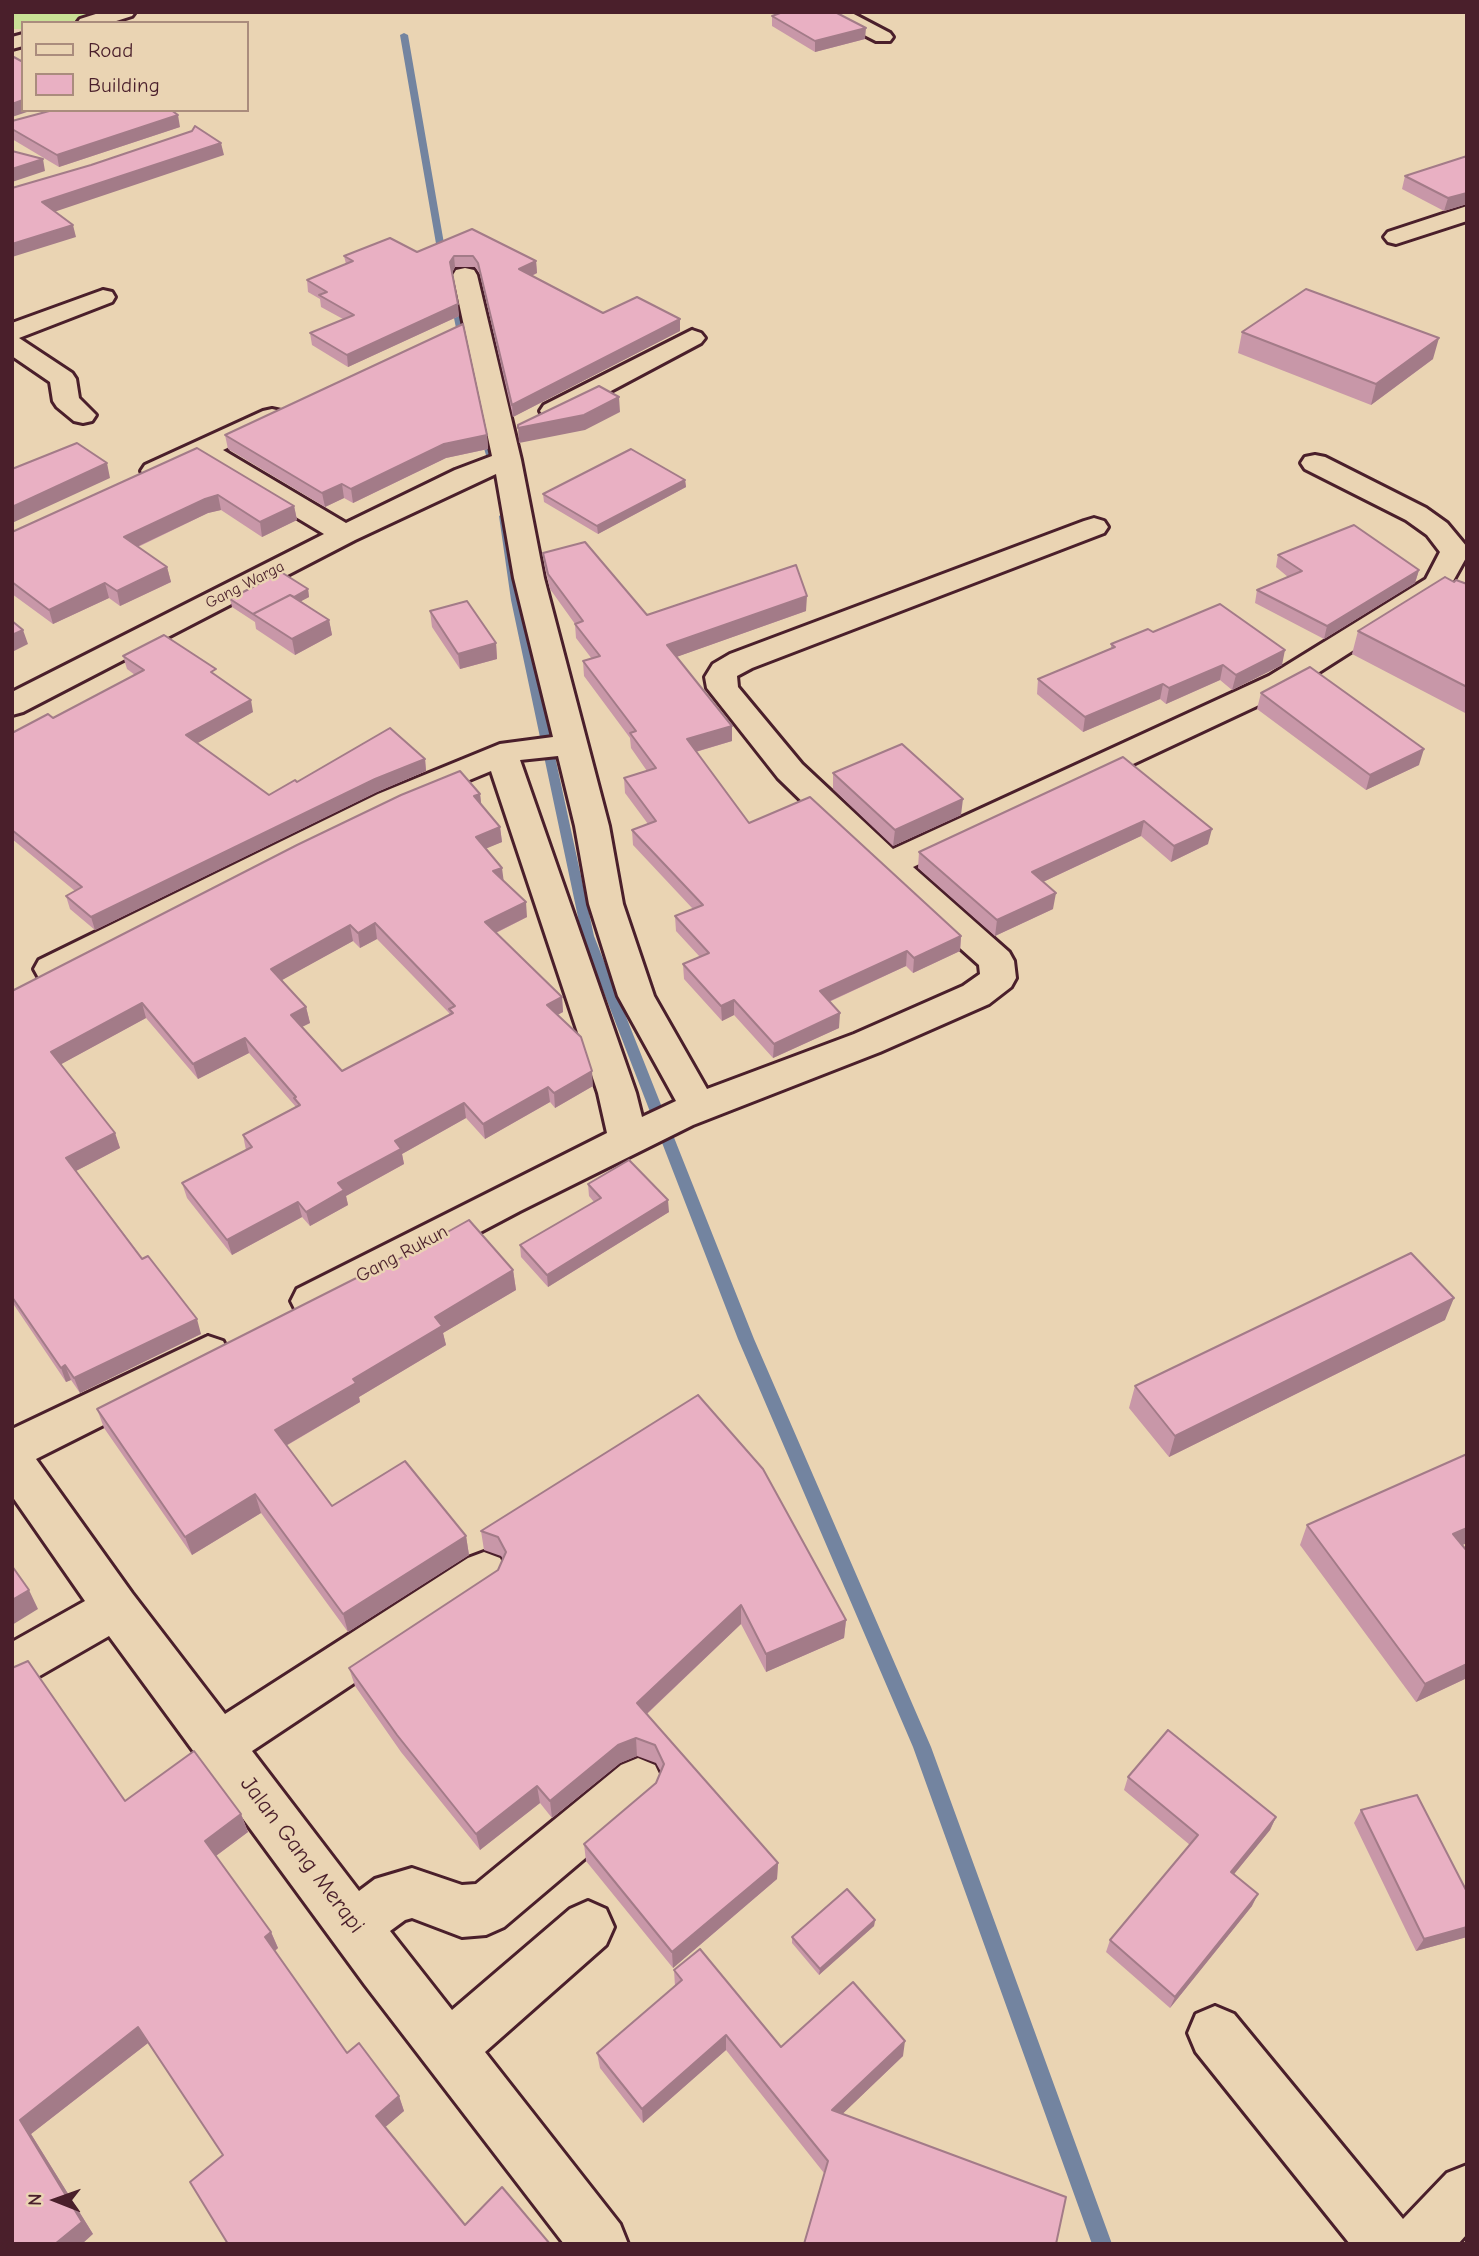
<!DOCTYPE html>
<html>
<head>
<meta charset="utf-8">
<style>
  body { margin:0 }
  #map { position:relative; width:1479px; height:2256px; overflow:hidden; background:#ead4b3; font-family:"Comic Neue",sans-serif }
  canvas { display:block }
  .frame { position:absolute; inset:0; border:14px solid #4a1f2b; pointer-events:none }
  .legend { position:absolute; left:21px; top:21px; width:228px; height:91px; box-sizing:border-box; background:#ead4b3; border:2px solid #aa8c7d; margin:0; padding:9px 12px; list-style:none; font-size:21px; color:#4a1f2b }
  .legend li { display:flex; align-items:center; gap:14px; height:35px }
  .legend b { width:35px; border:2px solid #aa8c7d }
  .north { position:absolute; left:21px; top:2165px; width:70px; height:70px; -webkit-text-stroke:5px #ead4b3; paint-order:stroke; rotate:271deg; font-size:19px; font-weight:700; line-height:28px; text-align:center; color:#4a1f2b }
  .north::after { content:''; display:block; margin:auto; width:24px; height:32px; background:#4a1f2b; clip-path:polygon(50% 0,100% 100%,50% 72%,0 100%) }
</style>
</head>
<body>
<div id="map">
<canvas width="1479" height="2256"></canvas>
<div class="frame"></div>
<ul class="legend">
<li><b style="height:9px;background:#ead4b3"></b>Road</li>
<li><b style="height:19px;background:#e9b0c3"></b>Building</li>
</ul>
<div class="north">N</div>
</div>
<script>
const ctx = document.querySelector('canvas').getContext('2d');
ctx.lineJoin = 'round';
function fill(path, color) { ctx.fillStyle = color; ctx.fill(path, 'evenodd'); }
const poly = rows => new Path2D(rows.map(r => 'M' + r).join(''));
function stroke(path, color, width, dash) { ctx.strokeStyle = color; ctx.lineWidth = width; ctx.lineCap = dash ? 'butt' : 'round'; ctx.setLineDash(dash || []); ctx.stroke(path); }
function drawText(font, color, halo, rows, align = 'center') {
  ctx.font = font + ' "Comic Neue",sans-serif'; ctx.lineWidth = 5; ctx.setLineDash([]); ctx.textBaseline = 'middle'; ctx.strokeStyle = halo; ctx.fillStyle = color; for (const [text, x, y, turn = 0] of rows) {
    ctx.save(); ctx.translate(x, y); ctx.rotate((+turn || 0) * Math.PI / 180); ctx.textAlign = isNaN(turn) ? turn : align; if (halo) ctx.strokeText(text, 0, 0); ctx.fillText(text, 0, 0); ctx.restore();
  }
}
const green = poly([
  [12,12,113,12,75,23,23,23,23,29,12,29]
]);
const stream = poly([
  [404,33,408,35,447,261,443,264,439,261,400,35,404,33],
  [454,295,458,298,469,343,464,346,459,343,450,298,454,295],
  [483,425,488,428,501,472,500,474,491,472,478,428,483,425],
  [504,513,509,516,521,600,594,936,754,1339,931,1747,1112,2244,1092,2244,913,1747,738,1339,582,936,511,600,499,516,504,513]
]);
const minor = poly([
  [102,12,135,12,132,16,110,23,77,23,80,19,102,12],
  [824,12,850,12,890,33,893,37,890,41,876,41,827,16,824,12],
  [23,34,23,46,12,49,12,37,23,34],
  [1467,206,1467,221,1396,244,1388,242,1384,237,1388,232,1467,206],
  [465,268,474,270,477,275,521,460,544,578,609,826,623,904,654,996,707,1089,854,1034,963,986,980,974,979,965,876,873,778,778,707,688,705,677,713,664,730,654,1084,521,1094,518,1104,521,1108,527,1104,533,752,668,737,676,738,687,802,764,893,849,1269,676,1426,579,1440,552,1427,535,1406,520,1305,469,1301,463,1305,457,1315,455,1325,457,1426,508,1447,523,1467,547,1467,556,1448,590,1291,690,913,867,1009,952,1014,961,1016,978,1011,987,989,1004,880,1052,693,1125,520,1211,327,1313,312,1318,297,1313,291,1301,297,1289,607,1133,598,1093,491,771,402,808,299,858,65,978,52,981,39,978,34,969,39,960,378,794,500,744,553,737,514,578,496,474,355,540,23,712,12,715,12,692,324,534,201,460,155,479,145,477,141,471,145,465,263,411,272,409,281,411,285,417,281,423,223,450,346,523,455,470,492,456,453,275,456,270,465,268],
  [558,756,575,826,589,904,618,996,676,1101,642,1117,636,1093,520,760,558,756],
  [103,290,112,292,115,297,112,302,19,338,72,373,76,379,79,398,96,415,92,421,83,423,74,421,57,407,53,401,50,382,12,356,12,323,103,290],
  [692,330,701,333,705,338,701,343,562,417,553,419,544,417,540,411,544,405,692,330],
  [208,1336,223,1341,229,1353,223,1365,36,1459,132,1593,225,1714,468,1558,484,1552,500,1558,507,1572,500,1586,252,1751,359,1891,375,1879,412,1868,462,1885,476,1884,621,1765,638,1758,655,1765,663,1782,655,1799,504,1927,486,1935,462,1937,412,1918,405,1920,390,1931,452,2010,570,1909,588,1901,606,1909,614,1927,606,1945,485,2052,620,2224,628,2244,564,2244,365,1985,109,1636,29,1682,12,1689,12,1642,85,1601,12,1496,12,1429,208,1336],
  [1215,2006,1234,2014,1403,2219,1447,2173,1467,2165,1467,2234,1458,2244,1350,2244,1196,2052,1188,2033,1196,2014,1215,2006]
]);
const wall = poly([
  [772,16,865,39,815,52,772,26],
  [12,121,180,127,59,167,12,139],
  [1467,156,1467,204,1444,211,1402,189,1405,176],
  [472,229,536,261,537,273,532,276,603,313,680,331,513,417,480,274,475,267,455,267,452,273,459,316,348,367,312,345,310,333,343,319,321,307,320,299,308,292,307,280,346,264,344,256,417,252],
  [1242,332,1433,359,1371,405,1238,353],
  [225,435,487,435,488,449,446,458,353,503,344,498,325,507,228,449],
  [197,448,294,506,297,520,262,537,221,510,208,513,138,547,167,567,171,582,120,606,109,598,53,624,12,594,12,532],
  [685,480,686,487,598,534,544,502,543,494],
  [543,553,647,615,806,611,676,657,732,741,696,752,749,823,961,936,960,951,913,973,906,966,829,1002,839,1028,773,1058,734,1015,722,1021,684,979,683,964,700,957,676,931,675,916,693,909,633,845,632,830,648,824,625,793,624,778,647,771,631,748,630,738,584,676,583,661,592,659,576,638,575,624,550,589,545,568],
  [1278,555,1419,570,1415,583,1324,639,1255,603,1257,590,1288,577,1276,567],
  [1454,582,1467,584,1467,714,1352,654,1358,631],
  [308,589,309,597,301,601,329,620,332,635,295,655,256,629,255,622,232,607,230,599],
  [430,611,496,643,497,659,460,669,432,627],
  [1153,632,1282,665,1232,690,1220,680,1166,704,1160,699,1083,732,1037,694,1038,679,1111,648,1111,644],
  [123,656,217,676,253,712,197,743,269,795,297,782,425,759,426,771,377,792,95,930,70,909,66,896,75,891,12,839,12,733,53,718,135,675,127,669],
  [1261,693,1419,765,1366,790,1257,709],
  [1123,757,1208,844,1171,862,1141,836,1043,882,1053,909,995,936,918,868,919,852],
  [833,773,961,815,893,846,833,789],
  [480,794,481,804,500,827,502,842,486,848,503,881,527,917,496,933,562,997,563,1012,557,1015,593,1086,555,1108,550,1102,485,1139,466,1118,402,1154,404,1164,346,1196,348,1205,310,1226,302,1217,232,1255,187,1198,182,1183,246,1150,243,1135,296,1107,249,1053,198,1079,146,1018,61,1064,115,1133,120,1148,76,1171,201,1334,80,1393,71,1380,66,1382,12,1302,12,991],
  [377,939,449,1013,450,1015,342,1071,301,1027,310,1023,306,1007,281,980,353,941,360,948],
  [588,1184,669,1212,548,1287,521,1257,520,1245,594,1202,589,1196],
  [390,1264,513,1270,516,1290,443,1333,446,1345,359,1397,360,1402,286,1446,332,1506,466,1536,469,1555,348,1632,261,1513,192,1555,104,1428,97,1409],
  [1445,1320,1169,1457,1129,1408,1135,1386],
  [1467,1454,1467,1543,1462,1545,1467,1678,1416,1702,1300,1545,1307,1525],
  [481,1531,846,1620,844,1638,766,1672,741,1624,647,1714,778,1863,777,1879,673,1968,586,1861,584,1844,656,1783,661,1772,656,1763,637,1756,620,1763,552,1818,540,1803,480,1850,401,1752,355,1686,349,1668,498,1570,503,1559,501,1556,484,1550],
  [1128,1777,1276,1817,1270,1830,1234,1874,1252,1906,1170,2008,1106,1952,1110,1940,1190,1845,1124,1790],
  [125,1801,241,1814,248,1832,216,1856,271,1932,278,1948,275,1951,347,2053,399,2096,404,2111,385,2127,465,2225,550,2244,228,2244,223,2155,148,2043,31,2134,93,2234,12,2244,12,2017],
  [1361,1810,1467,1892,1467,1937,1416,1951,1354,1823],
  [875,1920,874,1926,819,1975,792,1943,792,1937],
  [674,1970,781,2047,903,2056,842,2114,824,2173,726,2050,643,2123,600,2068,597,2053,675,1986]
]);
const shadedWall = poly([
  [866,28,865,39,815,52,815,41],
  [23,100,23,110,33,110,12,117,12,104],
  [178,115,180,127,59,167,57,155],
  [221,143,224,155,45,215,42,202],
  [43,159,45,171,12,182,12,169],
  [1467,193,1467,204,1444,211,1448,198],
  [73,225,76,237,12,257,12,244],
  [454,256,455,267,451,274,450,262],
  [536,261,537,273,520,281,519,269],
  [458,304,459,316,348,367,347,355],
  [680,319,680,331,513,417,512,405],
  [1439,338,1433,359,1371,405,1376,384],
  [619,397,620,412,585,430,519,443,518,428],
  [487,435,488,449,446,458,353,503,351,489,444,444],
  [107,463,110,478,12,523,12,507],
  [685,480,686,487,598,534,597,526],
  [342,484,344,498,325,507,322,493],
  [218,495,221,510,208,513,128,551,124,537,205,499],
  [294,506,297,520,262,537,260,522],
  [167,567,171,582,120,606,117,591],
  [1419,570,1415,583,1324,639,1327,626],
  [105,583,109,598,53,624,49,610],
  [308,589,309,597,264,621,257,616],
  [807,596,806,611,668,660,667,645],
  [329,620,332,635,295,655,292,639],
  [23,630,28,644,12,652,12,635],
  [496,643,497,659,460,669,458,654],
  [1285,650,1282,665,1232,690,1236,675],
  [1223,665,1220,680,1166,704,1169,688],
  [1163,684,1160,699,1083,732,1085,717],
  [251,700,253,712,189,748,186,735],
  [732,726,732,741,688,754,687,739],
  [1424,749,1419,765,1366,790,1370,775],
  [425,759,426,771,377,792,95,930,91,917,375,779],
  [480,794,482,810,474,796],
  [963,799,961,815,893,846,895,830],
  [1144,821,1141,836,1030,888,1032,872],
  [500,827,502,842,478,852,476,837],
  [1212,829,1208,844,1171,862,1174,846],
  [502,868,504,883,493,871],
  [1056,893,1053,909,995,936,997,920],
  [526,902,527,917,487,937,485,922],
  [375,923,377,939,360,948,358,933],
  [350,925,353,941,275,984,271,969],
  [961,936,960,951,913,973,914,958],
  [907,951,906,966,819,1006,820,991],
  [562,997,563,1012,548,1020,547,1005],
  [734,1000,734,1015,722,1021,721,1006],
  [142,1003,146,1018,56,1067,51,1052],
  [306,1007,310,1023,294,1031,291,1015],
  [840,1013,839,1028,773,1058,774,1044],
  [245,1038,249,1053,198,1079,193,1064],
  [592,1071,593,1086,555,1108,554,1093],
  [548,1087,550,1102,485,1139,483,1124],
  [464,1103,466,1118,402,1154,404,1164,346,1196,348,1205,310,1226,306,1212,338,1183,395,1141],
  [115,1133,120,1148,72,1173,66,1158],
  [668,1200,669,1212,548,1287,547,1275],
  [298,1202,302,1217,232,1255,227,1240],
  [513,1270,516,1290,443,1333,446,1345,359,1397,360,1402,280,1449,275,1430,353,1379,435,1317],
  [1454,1298,1445,1320,1169,1457,1175,1436],
  [197,1319,201,1334,80,1393,74,1378],
  [65,1365,71,1380,66,1382,61,1368],
  [255,1494,261,1513,192,1555,185,1537],
  [1467,1528,1467,1543,1443,1554,1453,1534],
  [466,1536,469,1555,348,1632,343,1614],
  [29,1590,38,1609,12,1625,12,1600],
  [741,1605,741,1624,639,1721,637,1703],
  [846,1620,844,1638,766,1672,766,1654],
  [1467,1664,1467,1678,1416,1702,1425,1684],
  [636,1738,637,1756,620,1763,552,1818,550,1801,618,1745],
  [537,1786,540,1803,480,1850,476,1834],
  [241,1814,248,1832,213,1858,205,1841],
  [1276,1817,1270,1830,1226,1884,1231,1872],
  [778,1863,777,1879,673,1968,672,1952],
  [1258,1894,1252,1906,1170,2008,1175,1997],
  [875,1920,874,1926,819,1975,820,1969],
  [1467,1927,1467,1937,1416,1951,1424,1939],
  [271,1932,278,1948,272,1953,265,1937],
  [138,2027,148,2043,31,2134,93,2234,82,2244,55,2244,20,2120],
  [726,2035,726,2050,643,2123,642,2109],
  [905,2041,903,2056,831,2125,832,2110],
  [399,2096,404,2111,382,2130,376,2116]
]);
const building = poly([
  [783,12,835,12,866,28,815,41,772,16,783,12],
  [12,56,23,62,23,100,12,104,12,56],
  [53,110,171,110,178,115,57,155,12,129,12,121,53,110],
  [195,126,221,143,42,202,73,225,12,244,12,188,91,165,192,131,195,126],
  [12,151,43,159,12,169,12,151],
  [1467,156,1467,193,1448,198,1405,176,1467,156],
  [472,229,536,261,519,269,603,313,637,297,680,319,512,405,478,263,473,256,454,256,450,262,458,304,347,355,310,333,354,315,319,295,327,292,307,280,353,261,344,256,390,238,417,252,472,229],
  [1306,289,1439,338,1376,384,1242,332,1306,289],
  [463,324,487,435,444,444,351,489,342,484,322,493,225,435,463,324],
  [599,386,619,397,584,415,518,428,518,425,599,386],
  [77,443,107,463,12,507,12,469,77,443],
  [197,448,294,506,260,522,218,495,205,499,124,537,167,567,117,591,105,583,49,610,12,582,12,532,197,448],
  [631,449,685,480,597,526,543,494,631,449],
  [1354,525,1419,570,1327,626,1257,590,1302,571,1278,555,1354,525],
  [585,542,647,615,796,565,807,596,667,645,732,726,687,739,749,823,810,797,961,936,914,958,907,951,820,991,840,1013,774,1044,734,1000,721,1006,683,964,709,953,675,916,703,905,632,830,656,821,624,778,656,768,630,733,636,731,583,661,600,656,575,624,583,621,548,574,543,553,585,542],
  [281,572,308,589,294,597,290,595,253,614,230,599,281,572],
  [1445,577,1454,582,1456,580,1467,584,1467,687,1358,631,1445,577],
  [290,595,329,620,292,639,253,614,290,595],
  [467,601,496,643,458,654,430,611,467,601],
  [1220,604,1285,650,1236,675,1223,665,1169,688,1163,684,1085,717,1038,679,1115,647,1111,644,1148,629,1153,632,1220,604],
  [12,621,23,630,12,635,12,621],
  [164,635,216,669,211,672,251,700,186,735,269,795,295,780,297,782,390,728,425,759,375,779,91,917,66,896,82,887,12,830,12,733,48,714,53,718,144,670,123,656,164,635],
  [1310,667,1424,749,1370,775,1261,693,1310,667],
  [902,744,963,799,895,830,833,773,902,744],
  [1123,757,1212,829,1174,846,1144,821,1032,872,1056,893,997,920,919,852,1123,757],
  [460,771,480,794,474,796,500,827,476,837,502,868,493,871,526,902,485,922,562,997,547,1005,581,1037,592,1071,554,1093,548,1087,483,1124,464,1103,395,1141,401,1149,338,1183,344,1190,306,1212,298,1202,227,1240,182,1183,252,1147,243,1135,300,1105,294,1098,296,1097,245,1038,193,1064,142,1003,51,1052,115,1133,66,1158,142,1259,148,1256,197,1319,74,1378,65,1365,61,1368,12,1297,12,991,297,845,401,795,460,771],
  [375,923,455,1006,449,1009,453,1013,342,1071,291,1015,306,1007,271,969,350,925,358,933,375,923],
  [629,1160,668,1200,547,1275,520,1245,601,1198,588,1184,629,1160],
  [469,1220,513,1270,435,1317,442,1326,353,1379,356,1383,275,1430,332,1506,405,1461,466,1536,343,1614,255,1494,185,1537,97,1409,388,1262,390,1264,469,1220],
  [1411,1253,1454,1298,1175,1436,1135,1386,1411,1253],
  [698,1395,763,1469,846,1620,766,1654,741,1605,637,1703,778,1863,672,1952,584,1844,656,1783,664,1764,655,1745,636,1738,618,1745,550,1801,537,1786,476,1834,397,1735,349,1668,498,1570,506,1552,498,1537,481,1531,698,1395],
  [1467,1454,1467,1528,1453,1534,1467,1551,1467,1664,1425,1684,1307,1525,1467,1454],
  [12,1566,29,1590,12,1600,12,1566],
  [28,1661,125,1801,194,1751,241,1814,205,1841,271,1932,265,1937,347,2053,359,2043,399,2096,376,2116,465,2225,502,2187,550,2244,228,2244,190,2182,223,2155,138,2027,20,2120,82,2222,55,2244,12,2244,12,1668,28,1661],
  [1168,1730,1276,1817,1231,1872,1258,1894,1175,1997,1110,1940,1198,1835,1128,1777,1168,1730],
  [1417,1795,1467,1892,1467,1927,1424,1939,1361,1810,1417,1795],
  [847,1889,875,1920,820,1969,792,1937,847,1889],
  [700,1949,781,2047,853,1982,905,2041,832,2110,1066,2197,1056,2244,804,2244,828,2161,726,2035,642,2109,597,2053,682,1980,674,1970,700,1949]
]);
const farStreetnames = [
  ["Gang Warga",245,585,-27]
];
const streetNames = [
  ["Gang Rukun",402,1254,-28]
];
const nearStreetnames = [
  ["Jalan Gang Merapi",302,1855,53]
];
fill(green, '#c9e096');
fill(stream, '#7384a0');
stroke(minor, '#4a1f2b', 6);
fill(minor, '#ead4b3');
fill(wall, '#c897a8');
fill(shadedWall, '#a37b88');
fill(building, '#e9b0c3');
stroke(building, '#a37b88', 2);
drawText('16px', '#4a1f2b', '#ead4b3', farStreetnames);
drawText('19px', '#4a1f2b', '#ead4b3', streetNames);
drawText('23px', '#4a1f2b', '#ead4b3', nearStreetnames);
</script>
</body>
</html>
